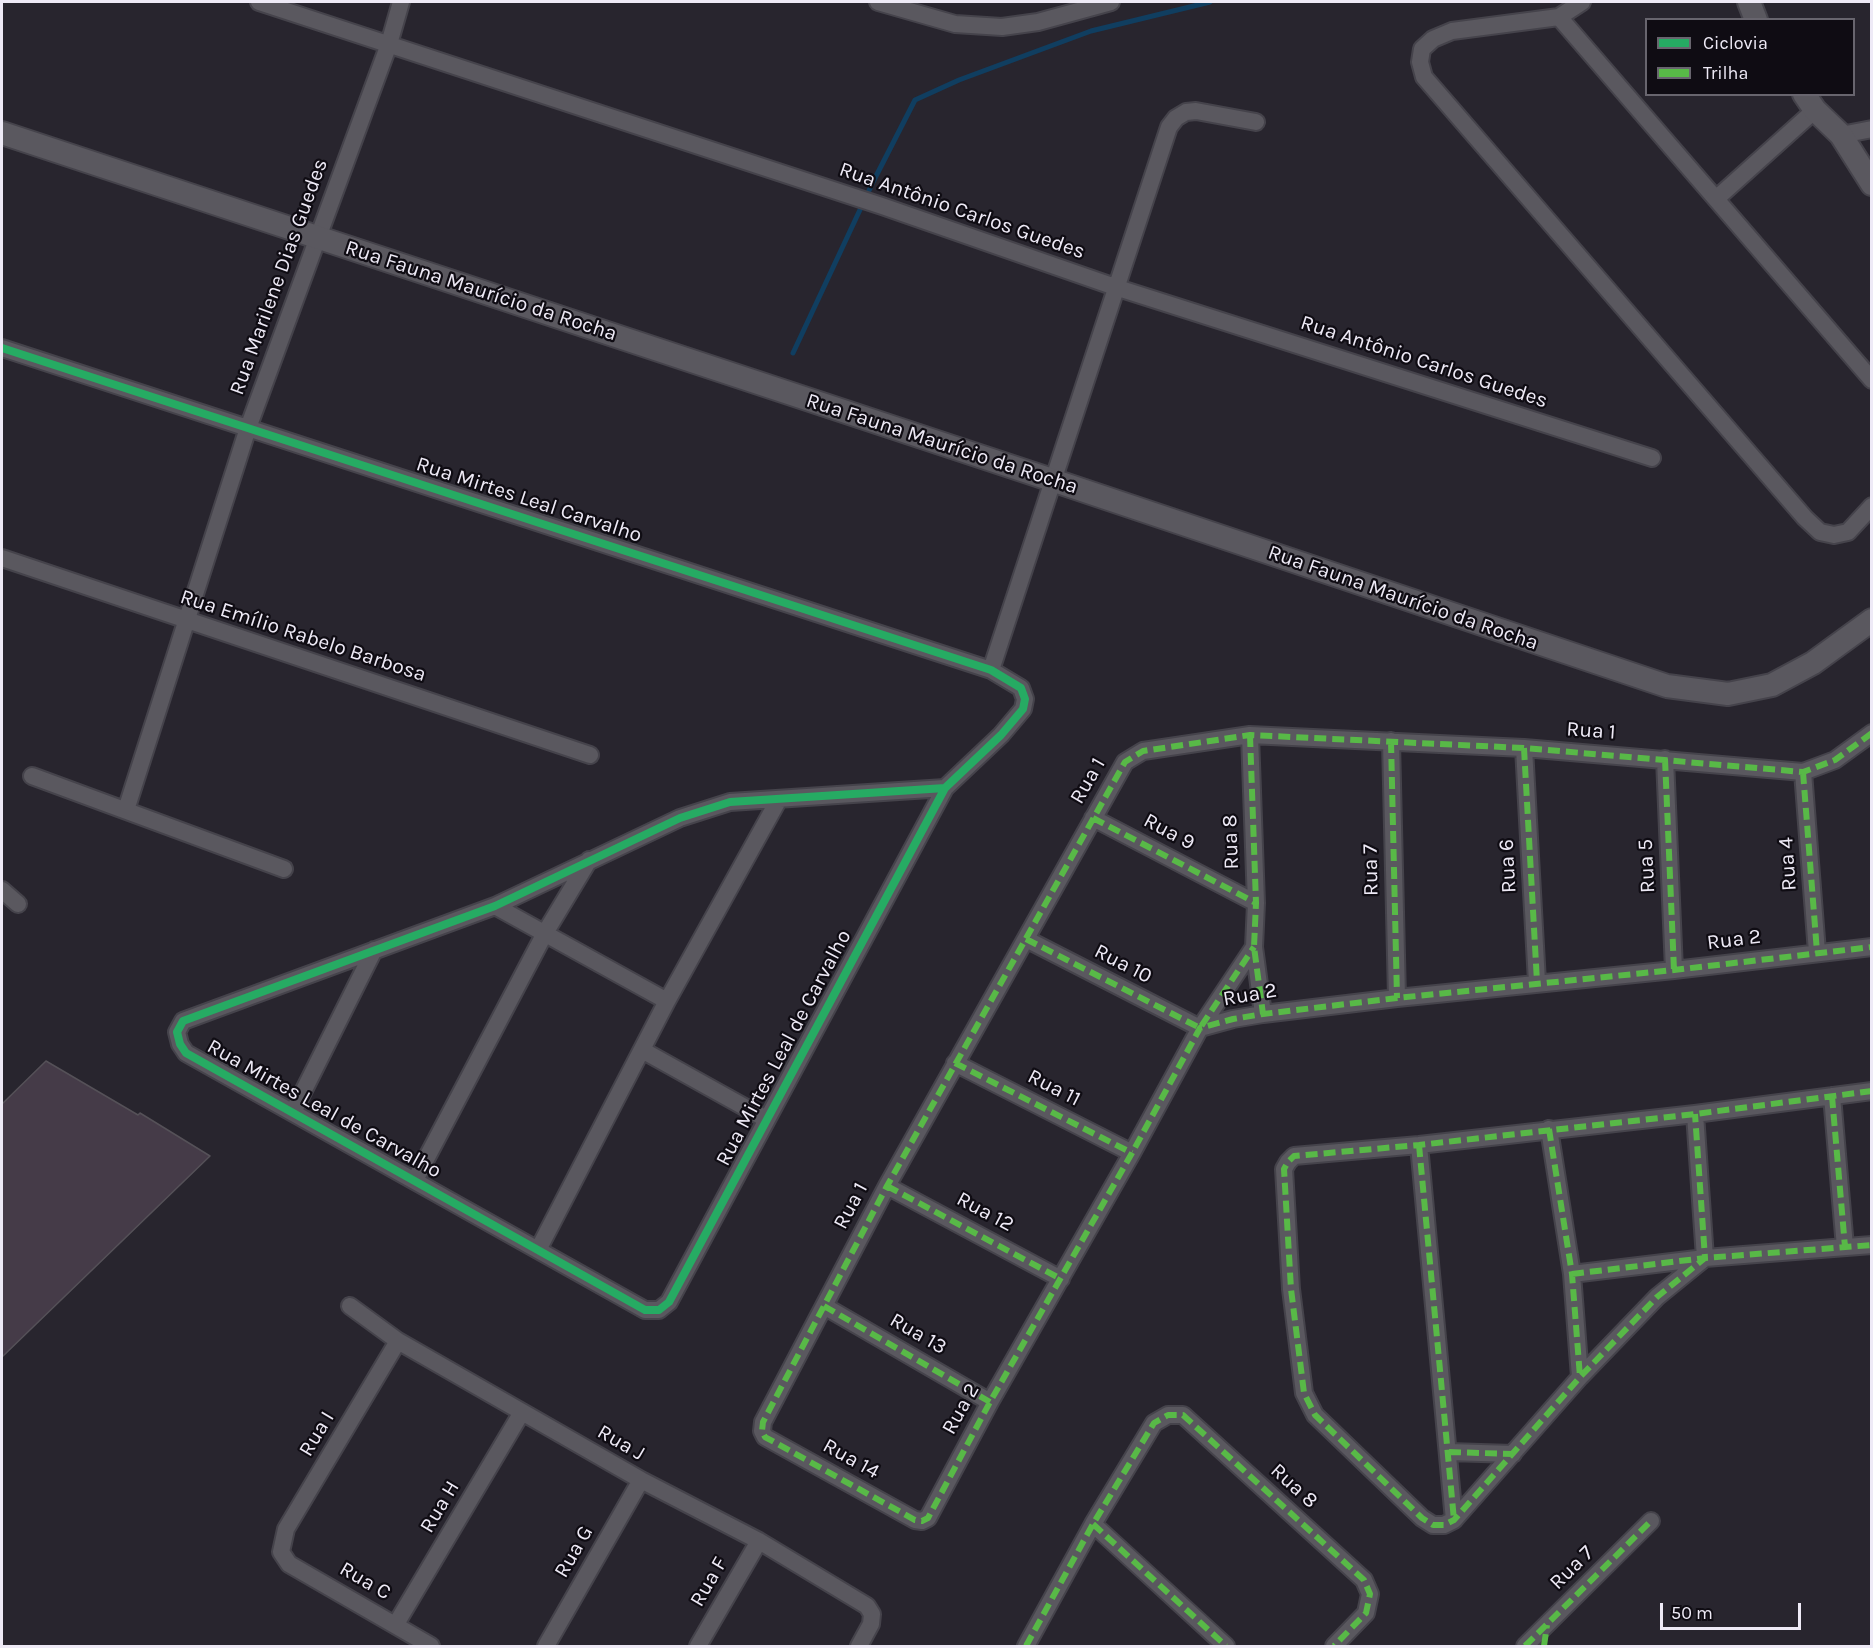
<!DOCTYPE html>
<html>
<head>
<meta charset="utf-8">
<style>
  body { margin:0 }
  #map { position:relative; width:1873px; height:1648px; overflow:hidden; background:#28252e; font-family:Karla,sans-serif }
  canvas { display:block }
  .frame { position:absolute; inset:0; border:3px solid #eeeaf6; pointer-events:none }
  .legend { position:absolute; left:1645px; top:18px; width:210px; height:78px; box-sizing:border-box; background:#0f0c13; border:2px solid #68656e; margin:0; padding:8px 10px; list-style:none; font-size:18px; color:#eeeaf6 }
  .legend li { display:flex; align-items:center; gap:12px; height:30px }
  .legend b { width:30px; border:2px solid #68656e }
  .scale { position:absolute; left:1660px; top:1603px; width:141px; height:27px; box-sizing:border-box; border:3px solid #eeeaf6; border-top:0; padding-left:8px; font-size:18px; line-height:21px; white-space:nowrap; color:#eeeaf6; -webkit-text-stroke:4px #0f0c13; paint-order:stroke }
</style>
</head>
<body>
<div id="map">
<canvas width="1873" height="1648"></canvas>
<div class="frame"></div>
<ul class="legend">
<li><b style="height:8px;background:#26ab63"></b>Ciclovia</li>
<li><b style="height:8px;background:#58b947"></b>Trilha</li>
</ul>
<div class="scale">50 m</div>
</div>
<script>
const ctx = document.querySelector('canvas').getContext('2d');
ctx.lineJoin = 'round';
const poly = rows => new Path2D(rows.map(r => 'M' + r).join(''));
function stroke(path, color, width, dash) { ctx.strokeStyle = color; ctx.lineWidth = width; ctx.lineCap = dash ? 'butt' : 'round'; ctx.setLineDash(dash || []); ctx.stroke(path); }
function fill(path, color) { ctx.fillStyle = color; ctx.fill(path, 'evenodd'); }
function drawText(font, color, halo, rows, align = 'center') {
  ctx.font = font + ' Karla,sans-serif'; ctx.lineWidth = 4.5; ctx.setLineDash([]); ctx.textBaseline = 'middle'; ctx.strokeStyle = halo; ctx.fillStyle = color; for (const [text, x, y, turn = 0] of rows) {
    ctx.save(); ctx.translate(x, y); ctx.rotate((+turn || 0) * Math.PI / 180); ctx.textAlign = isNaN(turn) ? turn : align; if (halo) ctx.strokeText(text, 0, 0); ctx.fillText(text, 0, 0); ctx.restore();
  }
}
const stream = poly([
  [793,353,873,182,915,100,959,80,1091,31,1210,2]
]);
const building = poly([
  [46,1061,138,1115,140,1113,210,1156,2,1357,2,1104,46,1061]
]);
const street = poly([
  [259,2,882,206,1118,288,1652,458],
  [878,2,955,24,1002,27,1038,22,1111,2],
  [1582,2,1559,17,1452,31,1433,39,1422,49,1420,62,1424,77,1805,518,1820,532,1834,535,1848,532,1872,506],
  [1559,17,1872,380],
  [1841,135,1872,129],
  [1717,198,1815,110],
  [2,348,991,670,1021,688,1025,699,1023,709,1001,735,945,788,669,1302,659,1310,645,1310,186,1053,180,1044,177,1032,183,1021,495,906,680,818,730,802,945,788],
  [2,558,590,755],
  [991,670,1169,127,1176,118,1186,112,1196,111,1256,122],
  [1872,733,1835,760,1803,772,1524,748,1250,735,1143,751,1125,762,887,1186,763,1422,762,1431,765,1437,915,1520,922,1521,928,1518,990,1402,1132,1153,1200,1028,1233,1019,1263,1014,1397,998,1674,970,1872,947],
  [1250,735,1256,903,1254,947,1263,1014],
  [1391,741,1397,998],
  [1524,748,1537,982],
  [1665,759,1674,970],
  [1803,772,1817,952],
  [32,776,284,869],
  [126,810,248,428,389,44,401,2],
  [1093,818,1256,903],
  [2,890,18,904],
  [495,906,667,1001],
  [1026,939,1200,1028,1254,947],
  [642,1050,766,1119],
  [955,1063,1132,1153],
  [1872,1091,1695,1114,1419,1145,1294,1156,1288,1162,1284,1169,1291,1289,1304,1393,1315,1415,1422,1518,1433,1525,1444,1525,1454,1520,1580,1377,1657,1297,1705,1258,1872,1245],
  [1832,1096,1845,1247],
  [293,1112,374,950],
  [1549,1129,1572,1274,1580,1377],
  [1419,1145,1454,1520],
  [415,1180,545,933,589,860],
  [887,1186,1061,1279],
  [538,1250,667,1001,779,799],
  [1572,1274,1705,1258,1695,1114],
  [350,1306,398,1341,641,1480,759,1541,867,1606,872,1614,871,1624,859,1646],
  [824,1306,990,1402],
  [398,1341,286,1529,281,1552,289,1564,431,1646],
  [1449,1452,1513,1454],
  [1093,1524,1226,1646],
  [396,1624,522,1412],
  [546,1646,641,1480],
  [698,1646,759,1541],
  [1026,1646,1093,1524,1154,1423,1168,1415,1183,1415,1364,1580,1370,1594,1366,1613,1334,1646],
  [1525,1646,1651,1521]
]);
const secondary = poly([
  [1749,2,1756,20],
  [1804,94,1815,110,1841,135,1872,184],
  [2,133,1052,480,1667,686,1728,694,1772,685,1813,663,1872,620]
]);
const quiet = poly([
  [1872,733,1835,760,1803,772,1524,748,1250,735,1143,751,1125,762,887,1186,763,1422,762,1431,765,1437,915,1520,922,1521,928,1518,990,1402,1132,1153,1200,1028,1233,1019,1263,1014,1397,998,1674,970,1872,947],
  [1250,735,1256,903,1254,947,1263,1014],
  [1391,741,1397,998],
  [1524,748,1537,982],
  [1665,759,1674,970],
  [1803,772,1817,952],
  [1093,818,1256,903],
  [1026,939,1200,1028,1254,947],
  [955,1063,1132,1153],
  [1872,1091,1695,1114,1419,1145,1294,1156,1288,1162,1284,1169,1291,1289,1304,1393,1315,1415,1422,1518,1433,1525,1444,1525,1454,1520,1580,1377,1657,1297,1705,1258,1872,1245],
  [1832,1096,1845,1247],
  [1549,1129,1572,1274,1580,1377],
  [1419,1145,1454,1520],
  [887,1186,1061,1279],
  [1572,1274,1705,1258,1695,1114],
  [824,1306,990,1402],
  [1449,1452,1513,1454],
  [1093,1524,1226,1646],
  [1026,1646,1093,1524,1154,1423,1168,1415,1183,1415,1364,1580,1370,1594,1366,1613,1334,1646],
  [1525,1646,1651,1521],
  [1544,1646,1547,1625]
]);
const cycleway = poly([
  [2,348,991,670,1021,688,1025,699,1023,709,1001,735,945,788,669,1302,659,1310,645,1310,186,1053,180,1044,177,1032,183,1021,495,906,680,818,730,802,945,788]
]);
const streetNames = [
  ["Rua Antônio Carlos Guedes",962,211,19],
  ["Rua Marilene Dias Guedes",279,277,-70],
  ["Rua Fauna Maurício da Rocha",481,291,18],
  ["Rua Antônio Carlos Guedes",1424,362,18],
  ["Rua Fauna Maurício da Rocha",942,444,18],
  ["Rua Mirtes Leal Carvalho",529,500,18],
  ["Rua Fauna Maurício da Rocha",1403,598,19],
  ["Rua Emílio Rabelo Barbosa",303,636,18],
  ["Rua 1",1591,731,4],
  ["Rua 1",1088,781,-60],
  ["Rua 9",1169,832,28],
  ["Rua 8",1231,842,-92],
  ["Rua 4",1788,864,-94],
  ["Rua 6",1508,866,-93],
  ["Rua 5",1647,866,-93],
  ["Rua 7",1371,870,-91],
  ["Rua 2",1734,940,-7],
  ["Rua 10",1123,964,27],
  ["Rua 2",1250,995,-10],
  ["Rua Mirtes Leal de Carvalho",784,1048,-62],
  ["Rua 11",1054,1088,27],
  ["Rua Mirtes Leal de Carvalho",324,1109,29],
  ["Rua 1",851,1206,-62],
  ["Rua 12",985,1212,28],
  ["Rua 13",918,1334,30],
  ["Rua 2",961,1409,-61],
  ["Rua I",317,1434,-59],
  ["Rua J",621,1443,30],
  ["Rua 14",851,1459,29],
  ["Rua 8",1294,1486,42],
  ["Rua H",440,1507,-59],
  ["Rua G",574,1552,-60],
  ["Rua 7",1572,1568,-45],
  ["Rua C",365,1581,30],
  ["Rua F",709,1582,-60]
];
stroke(stream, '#103e60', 5);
fill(building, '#453b48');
stroke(building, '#555158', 1.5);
stroke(street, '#45434b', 20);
stroke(secondary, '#45434b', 26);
stroke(street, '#5a585f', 16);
stroke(secondary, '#5a585f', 22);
stroke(quiet, '#58b947', 6, [12, 6]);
stroke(cycleway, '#26ab63', 8);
drawText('21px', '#eeeaf6', '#0f0c13', streetNames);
</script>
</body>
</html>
